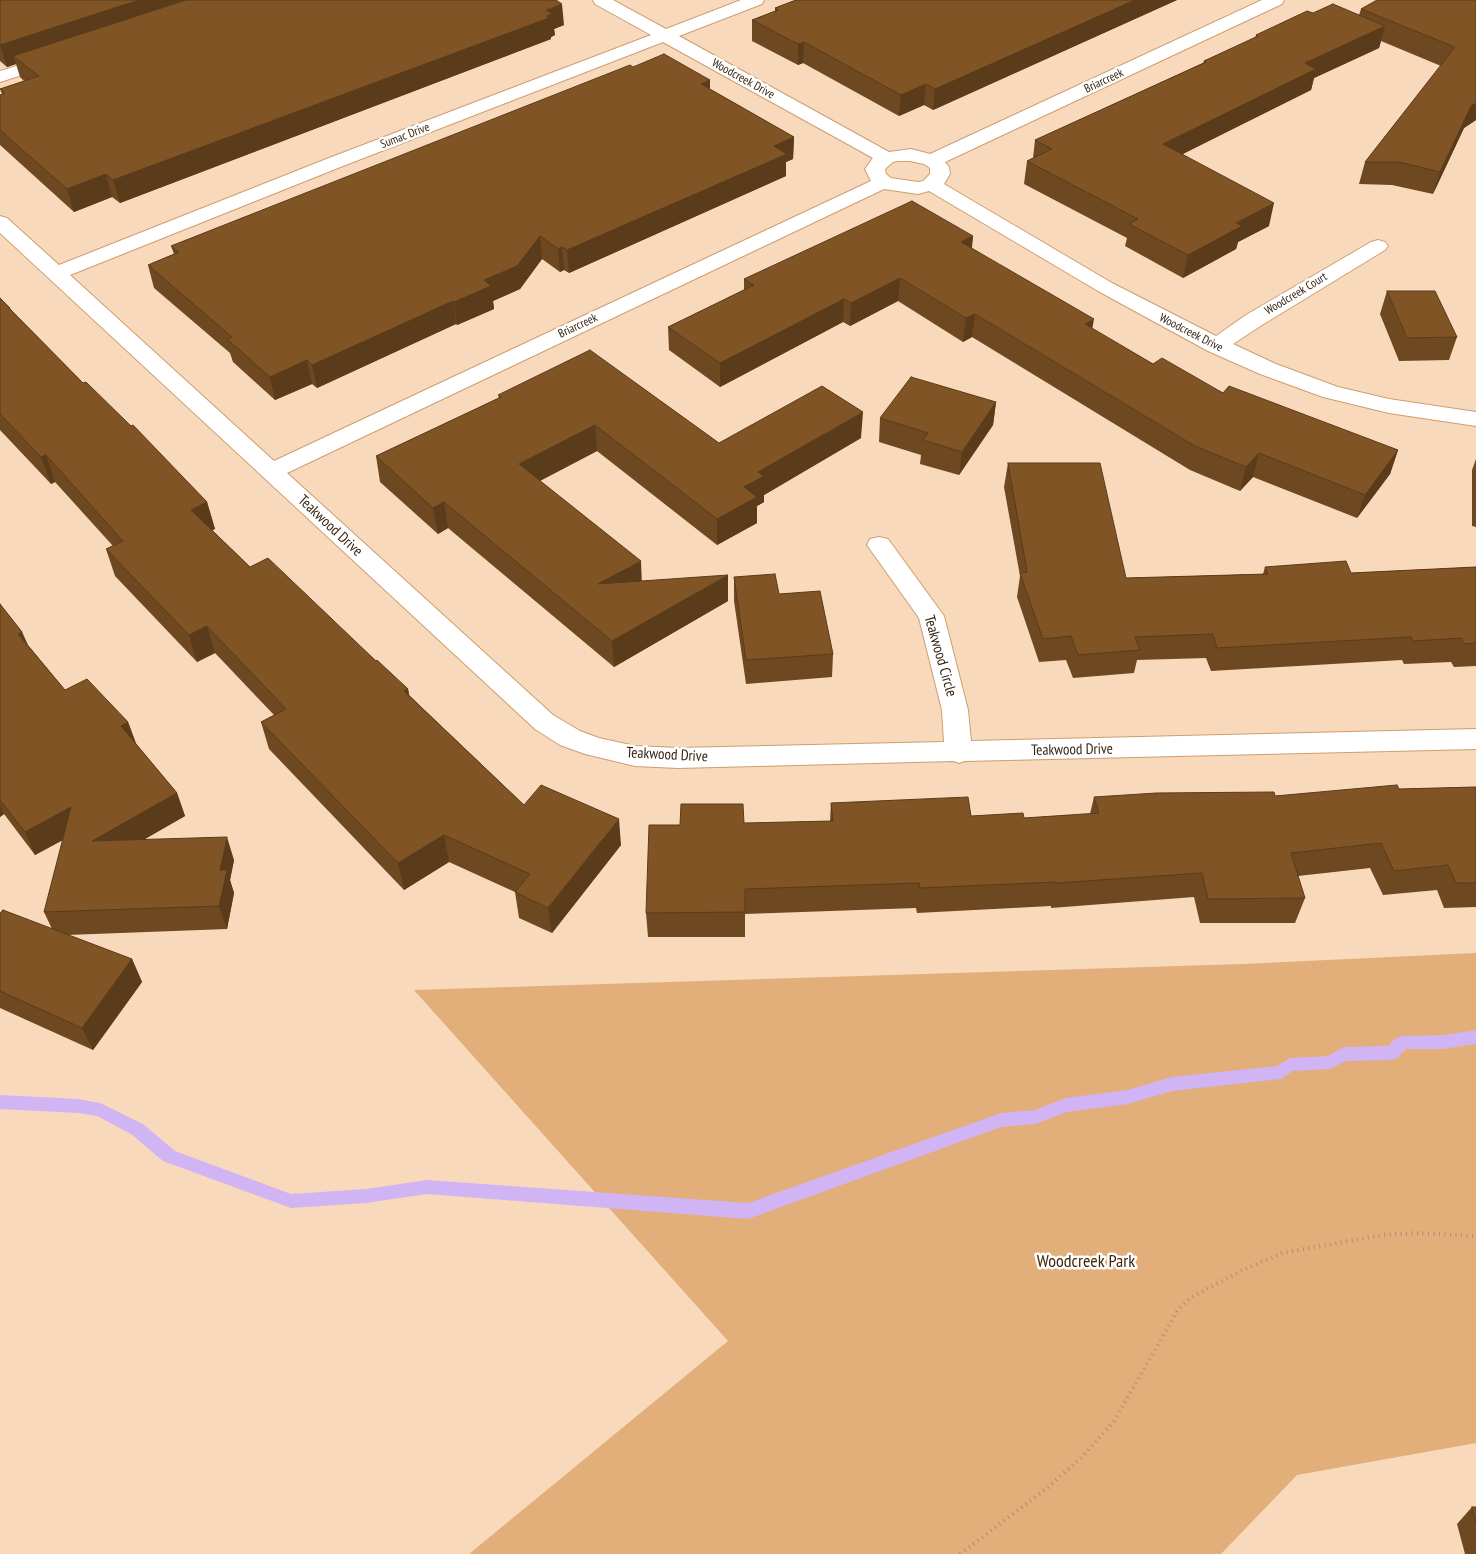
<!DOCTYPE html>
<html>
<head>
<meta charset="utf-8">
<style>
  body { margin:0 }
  canvas { display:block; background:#f8d9bc }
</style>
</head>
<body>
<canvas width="1476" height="1554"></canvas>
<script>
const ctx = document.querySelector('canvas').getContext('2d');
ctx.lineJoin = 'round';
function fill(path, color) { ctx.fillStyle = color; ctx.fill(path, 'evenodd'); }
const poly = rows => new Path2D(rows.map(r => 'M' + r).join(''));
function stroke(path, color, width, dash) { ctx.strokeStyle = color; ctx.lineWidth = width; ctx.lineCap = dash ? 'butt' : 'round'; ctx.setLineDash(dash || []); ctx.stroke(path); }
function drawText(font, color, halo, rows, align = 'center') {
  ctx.font = font + ' "PT Sans Narrow",sans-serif'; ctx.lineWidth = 5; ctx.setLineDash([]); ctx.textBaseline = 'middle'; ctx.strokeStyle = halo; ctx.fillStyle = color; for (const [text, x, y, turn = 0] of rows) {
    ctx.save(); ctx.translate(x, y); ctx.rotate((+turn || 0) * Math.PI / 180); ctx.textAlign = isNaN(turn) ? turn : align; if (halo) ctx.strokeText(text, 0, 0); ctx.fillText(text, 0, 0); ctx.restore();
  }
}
const green = poly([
  [1476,953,1476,1443,1297,1475,1221,1554,469,1554,728,1341,414,990,1242,964]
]);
const stream = poly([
  [1476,1030,1476,1044,1443,1049,1406,1049,1397,1058,1391,1060,1346,1061,1330,1069,1293,1071,1281,1079,1172,1091,1128,1104,1067,1112,1035,1124,1001,1127,748,1219,427,1194,366,1203,291,1208,163,1161,131,1134,97,1116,78,1113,0,1109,0,1095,78,1099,100,1103,143,1124,175,1151,291,1194,366,1189,427,1180,748,1203,1001,1113,1035,1110,1066,1098,1127,1090,1172,1077,1277,1066,1290,1058,1328,1056,1344,1047,1388,1046,1396,1038,1402,1036,1443,1035,1476,1030]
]);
const path = poly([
  [960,1554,1046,1489,1082,1457,1114,1421,1179,1308,1192,1297,1243,1270,1282,1253,1382,1235,1414,1233,1476,1236]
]);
const minor = poly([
  [593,0,613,0,666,29,741,0,764,0,762,4,679,36,889,152,911,149,930,154,1262,0,1284,0,1282,4,945,162,949,167,950,174,944,184,1112,283,1216,336,1246,315,1371,242,1378,240,1385,242,1388,246,1385,250,1262,325,1233,344,1276,364,1338,387,1389,399,1476,412,1476,426,1389,413,1323,397,1260,374,1208,351,1098,291,929,191,918,194,884,189,287,473,553,715,580,731,599,738,635,746,678,748,944,742,942,710,919,618,867,545,870,539,879,537,888,539,944,616,968,710,971,741,1476,729,1476,749,965,761,959,763,954,761,678,768,635,766,585,754,560,745,535,729,0,233,0,216,7,218,59,265,329,158,651,35,595,4,593,0],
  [663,42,873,158,865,169,871,181,274,461,70,275,343,166,663,42],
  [898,161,910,161,924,164,930,168,930,174,923,181,918,182,891,178,886,174,885,169,893,162,898,161],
  [55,54,61,55,64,59,61,63,0,82,0,71,55,54]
]);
const wall = poly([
  [0,0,564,25,554,29,555,35,551,37,551,39,120,203,112,197,74,212,0,145,0,95,2,94,0,89,24,81,20,77,16,64,7,67,0,61],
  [796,0,1177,0,933,110,924,105,899,116,803,63,798,65,752,41,752,20,775,11,775,8],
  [1476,0,1476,120,1464,128,1433,194,1392,185,1359,184,1365,162,1441,66,1381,41,1379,48,1314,78,1311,90,1182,154,1269,226,1238,242,1236,249,1183,278,1125,246,1127,238,1024,184,1027,161,1033,158,1035,140,1203,63,1204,61,1255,38,1256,35,1313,13,1359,15,1361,9],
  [633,67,710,89,794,137,793,159,786,162,786,176,569,273,564,270,560,272,542,259,520,289,493,301,494,309,457,325,456,324,317,388,312,384,275,400,233,362,230,353,154,288,148,265,174,254,171,246],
  [973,236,972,248,1092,329,1153,364,1223,393,1398,450,1390,474,1357,518,1253,477,1240,491,1190,470,972,337,963,342,898,301,850,326,843,322,720,387,669,350,668,327,744,290,744,279],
  [1387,291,1457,337,1449,360,1399,361,1380,314],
  [0,298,10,308,12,311,83,383,207,502,215,529,212,530,250,567,376,661,408,689,409,695,524,805,621,845,552,933,519,918,515,892,449,862,404,890,269,749,261,722,274,715,215,653,197,662,115,576,106,549,113,546,55,482,51,484,0,430],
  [498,395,719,443,861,438,764,495,764,502,757,506,757,523,717,545,597,451,540,481,642,581,728,601,614,667,448,528,438,534,380,482,376,456,499,398],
  [996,402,993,425,959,475,920,464,921,455,879,442,880,418],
  [1476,459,1476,527,1472,526,1472,470],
  [1008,463,1126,578,1263,574,1265,567,1351,573,1476,567,1476,666,1454,667,1451,662,1404,664,1402,660,1211,671,1206,658,1137,660,1134,673,1073,678,1066,660,1039,662,1017,597,1020,576,1004,487],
  [734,577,779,594,833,654,832,677,746,684,734,601],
  [0,604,22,632,28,645,65,690,128,722,136,744,177,793,185,816,145,839,234,860,230,880,234,893,227,929,67,935,132,959,142,982,93,1050,0,1008,0,913,52,929,44,912,63,840,35,855,4,814,0,817],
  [1476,787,1476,907,1444,908,1437,890,1383,895,1370,868,1298,876,1305,898,1295,923,1200,923,1194,897,1051,908,1051,906,917,913,916,908,745,914,745,937,648,937,646,913,680,825,830,821,831,803,971,816,1024,818,1090,814,1094,797,1275,796,1399,789],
  [1472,1507,1476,1507,1476,1554,1465,1554,1457,1524]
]);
const shadedWall = poly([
  [139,0,209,0,13,56,16,64,7,67,0,45],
  [1135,0,1177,0,933,110,935,89],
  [562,4,564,25,554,29,555,35,551,37,551,39,120,203,113,180],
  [1385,26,1379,48,1314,78,1311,90,1159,166,1163,144,1305,63],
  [804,42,803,63,798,65,798,44],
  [710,80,710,102,701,84],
  [926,84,924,105,899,116,901,95],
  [1476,103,1476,120,1464,128,1433,194,1440,172,1471,106],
  [794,137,793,159,786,162,786,176,569,273,567,250,774,146],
  [106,174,112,197,74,212,67,189],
  [1274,203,1269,226,1238,242,1236,249,1183,278,1188,255,1236,223],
  [540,236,542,259,520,289,493,301,494,309,457,325,454,302,484,280],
  [973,236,970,259,961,242],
  [562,247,564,270,560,272,558,249],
  [900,278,898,301,850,326,851,303],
  [844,299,843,322,720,387,720,363],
  [453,301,456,324,317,388,312,365],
  [975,314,972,337,963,342,966,318],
  [1094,319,1090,342,1085,324],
  [307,360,312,384,275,400,270,377],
  [996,402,993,425,959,475,962,452],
  [863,412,861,438,764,495,764,502,757,506,757,523,717,545,717,519,744,487,758,472],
  [595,425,597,451,522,490,519,464],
  [1398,450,1390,474,1357,518,1365,495],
  [1259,453,1253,477,1240,491,1246,467],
  [46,455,55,482,51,484,41,457],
  [207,502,215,529,199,536,191,510],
  [444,502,448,528,438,534,433,508],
  [641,561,642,587,598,584],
  [728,575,728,601,614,667,612,641],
  [207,626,215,653,197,662,189,635],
  [22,632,32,656,18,634],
  [408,689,413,715,404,691],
  [128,722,137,746,121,726],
  [177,793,185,816,101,864,92,841],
  [0,805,4,814,0,817],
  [71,807,81,830,35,855,25,832],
  [619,819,621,845,552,933,548,908],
  [444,835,449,862,404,890,398,863],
  [227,837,234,860,230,880,234,893,227,929,219,906,220,870],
  [132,959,142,982,93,1050,82,1028]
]);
const building = poly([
  [0,0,139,0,0,45,0,0],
  [186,0,556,0,562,4,546,10,553,14,546,16,549,18,113,180,106,174,67,189,0,130,0,95,5,93,0,89,39,76,13,56,186,0],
  [796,0,1135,0,935,89,926,84,901,95,804,42,798,44,752,20,778,10,775,8,796,0],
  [1377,0,1476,0,1476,103,1471,106,1440,172,1399,162,1365,162,1455,47,1361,9,1377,0],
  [1333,4,1385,26,1305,63,1316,69,1163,144,1274,203,1236,223,1242,226,1188,255,1129,224,1138,219,1027,161,1052,149,1035,140,1206,62,1204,61,1258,36,1256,35,1307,11,1313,13,1333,4],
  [664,54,710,80,701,84,794,137,774,146,787,154,567,250,562,247,558,249,540,236,517,266,484,280,491,286,454,302,453,301,312,365,307,360,270,377,227,339,232,337,148,265,179,252,171,246,630,65,633,67,664,54],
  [912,201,973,236,961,242,1094,319,1085,324,1153,364,1162,358,1223,393,1229,386,1398,450,1365,495,1259,453,1246,467,1195,446,975,314,966,318,900,278,851,303,844,299,720,363,668,327,754,285,744,279,912,201],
  [1387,291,1435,291,1457,337,1407,338,1387,291],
  [0,298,10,308,9,308,83,383,86,382,131,426,133,425,207,502,191,510,250,567,268,558,376,661,377,660,408,689,404,691,524,805,541,785,619,819,548,908,515,892,530,874,444,835,398,863,261,722,286,709,207,626,189,635,106,549,123,541,46,455,41,457,0,414,0,298],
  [590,350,719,443,822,386,863,412,758,472,764,476,744,487,757,497,717,519,595,425,519,464,641,561,598,584,728,575,612,641,444,502,433,508,376,456,501,397,498,395,590,350],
  [911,377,996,402,962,452,923,440,928,433,880,418,911,377],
  [1008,463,1100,463,1126,578,1268,574,1265,567,1346,561,1351,573,1476,567,1476,643,1464,644,1461,638,1413,641,1411,637,1217,648,1213,634,1135,637,1140,650,1078,655,1071,636,1043,639,1020,573,1027,572,1008,463],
  [775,574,779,594,820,591,833,654,746,660,734,577,775,574],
  [0,604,22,632,18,634,65,690,87,679,128,722,121,726,177,793,92,841,227,837,220,870,227,870,219,906,44,912,71,807,25,832,0,800,0,604],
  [1397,785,1399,789,1476,787,1476,883,1456,883,1448,865,1394,871,1381,843,1291,853,1305,898,1208,899,1202,873,1056,883,1056,882,920,888,919,883,745,889,745,912,646,913,649,825,680,825,681,804,743,804,744,823,833,821,831,803,968,797,971,816,1023,813,1024,818,1099,813,1094,797,1156,793,1274,792,1275,796,1397,785],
  [3,910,132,959,82,1028,0,991,0,913,3,910],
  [1472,1507,1476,1507,1476,1524,1472,1507]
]);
const farStreetnames = [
  ["Woodcreek Drive",743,79,29],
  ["Briarcreek",1104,81,-25],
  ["Sumac Drive",405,136,-21],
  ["Woodcreek Court",1296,294,-31],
  ["Briarcreek",578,326,-25],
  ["Woodcreek Drive",1191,333,27]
];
const streetNames = [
  ["Teakwood Drive",330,526,43],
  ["Teakwood Circle",940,656,74],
  ["Teakwood Drive",1072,750,-1],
  ["Teakwood Drive",667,755,3]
];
const nearParknames = [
  ["Woodcreek Park",1086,1262]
];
fill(green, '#e2ae7a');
fill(stream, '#d1b4f4');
stroke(minor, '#ce9e6e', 2);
stroke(path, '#aa9077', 4, [1, 4.5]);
fill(minor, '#fff');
fill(wall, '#6e4820');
fill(shadedWall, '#5a3b1a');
fill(building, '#805425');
stroke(building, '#5a3b1a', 1);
drawText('12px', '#372410', '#fff', farStreetnames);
drawText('15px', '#372410', '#fff', streetNames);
drawText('18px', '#422809', '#fff', nearParknames);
</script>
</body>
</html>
